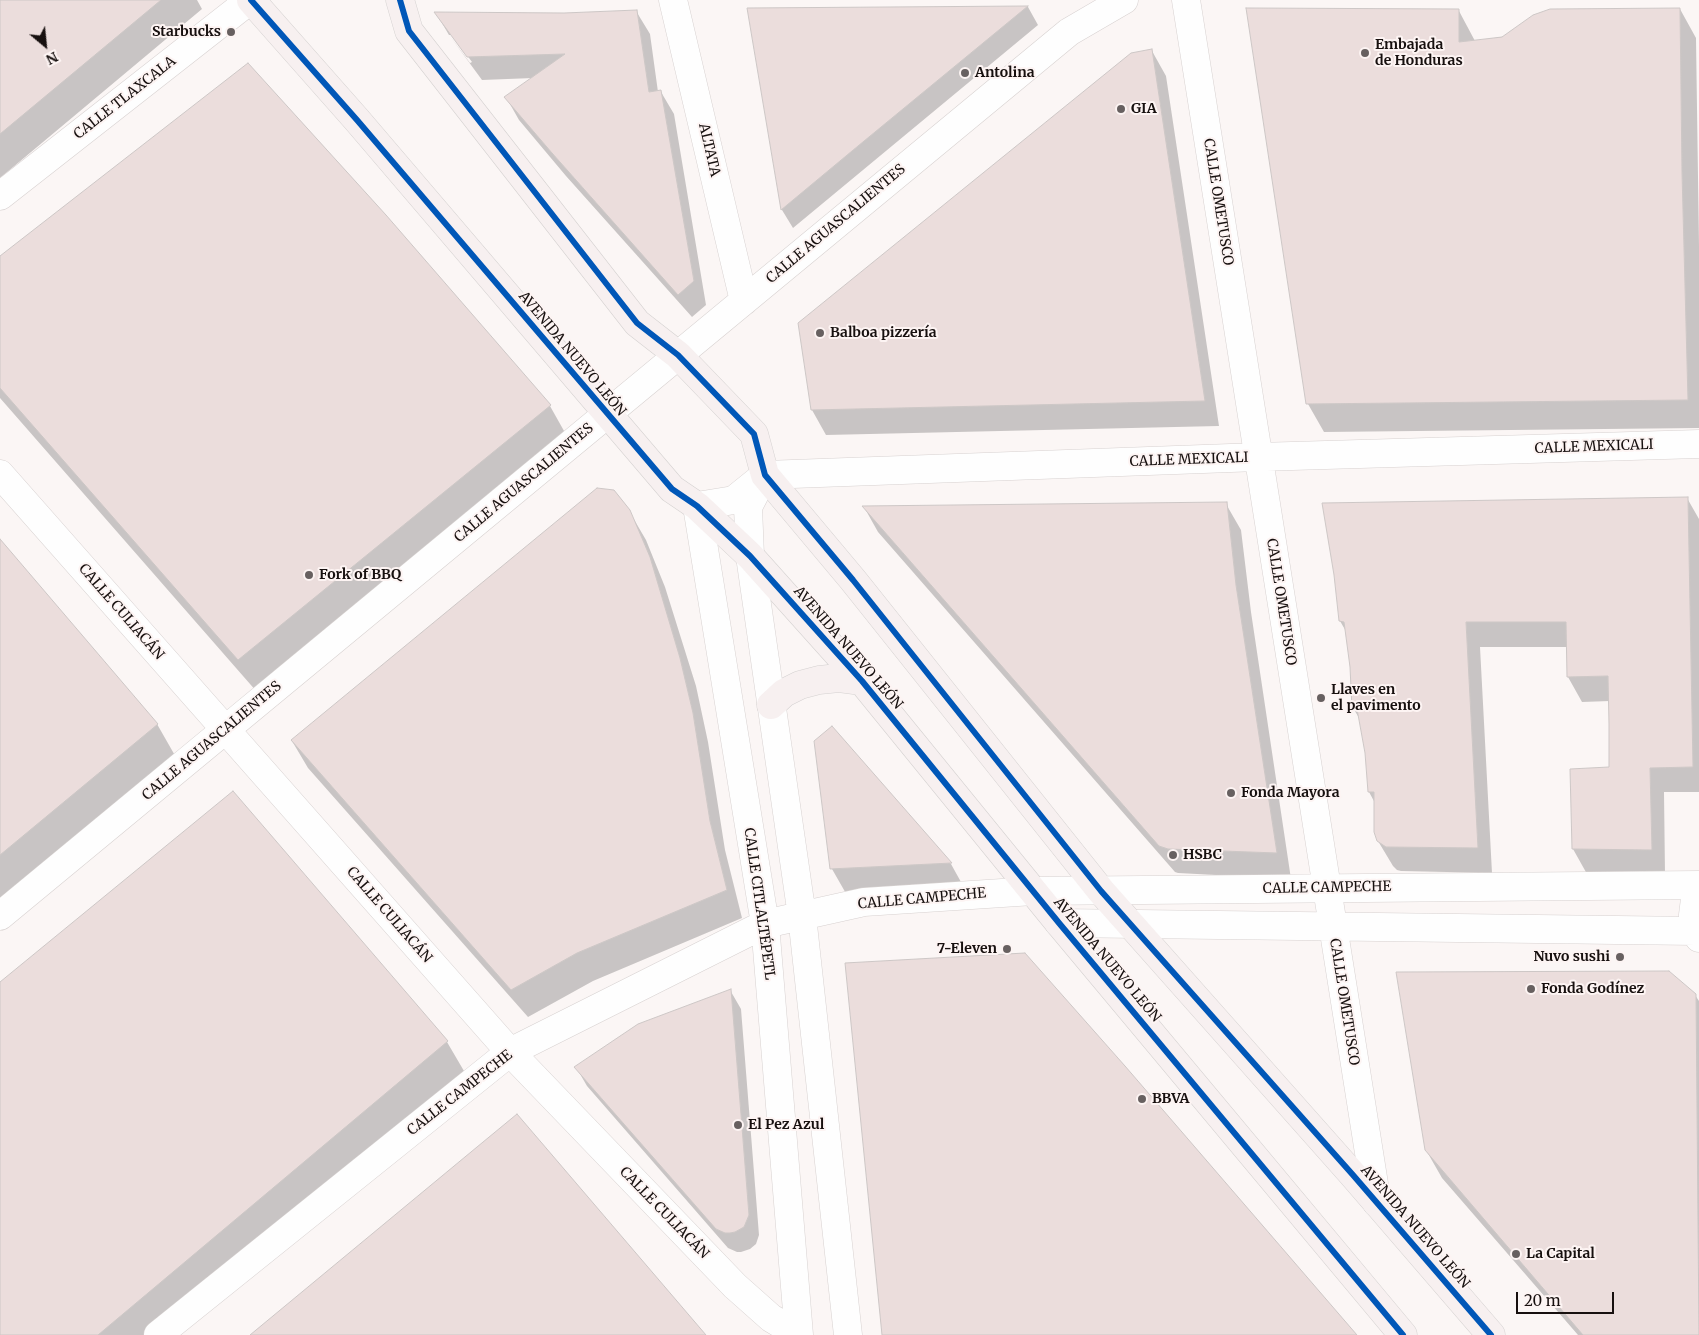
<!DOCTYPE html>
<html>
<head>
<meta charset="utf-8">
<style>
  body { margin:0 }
  #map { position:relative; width:1699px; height:1335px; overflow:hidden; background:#fbf6f5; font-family:Merriweather,serif }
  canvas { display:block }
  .north { position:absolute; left:20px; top:20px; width:50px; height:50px; -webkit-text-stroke:4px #fdf4f3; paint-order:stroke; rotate:152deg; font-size:14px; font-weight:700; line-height:20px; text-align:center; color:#17100f }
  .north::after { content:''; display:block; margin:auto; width:18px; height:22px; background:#17100f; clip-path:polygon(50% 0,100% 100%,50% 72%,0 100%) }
  .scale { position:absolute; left:1516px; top:1292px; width:98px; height:22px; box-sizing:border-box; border:2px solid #17100f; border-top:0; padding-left:6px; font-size:15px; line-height:18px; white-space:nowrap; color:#17100f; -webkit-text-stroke:4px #fdf4f3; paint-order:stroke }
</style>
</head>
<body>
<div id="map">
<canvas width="1699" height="1335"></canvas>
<div class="north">N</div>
<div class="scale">20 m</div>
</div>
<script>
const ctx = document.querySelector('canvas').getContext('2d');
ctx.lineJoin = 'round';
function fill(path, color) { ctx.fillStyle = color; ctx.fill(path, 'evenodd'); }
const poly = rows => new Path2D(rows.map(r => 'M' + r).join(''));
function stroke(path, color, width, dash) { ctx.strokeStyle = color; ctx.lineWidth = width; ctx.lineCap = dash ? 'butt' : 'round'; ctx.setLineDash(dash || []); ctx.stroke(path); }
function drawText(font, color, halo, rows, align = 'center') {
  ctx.font = font + ' Merriweather,serif'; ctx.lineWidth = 4; ctx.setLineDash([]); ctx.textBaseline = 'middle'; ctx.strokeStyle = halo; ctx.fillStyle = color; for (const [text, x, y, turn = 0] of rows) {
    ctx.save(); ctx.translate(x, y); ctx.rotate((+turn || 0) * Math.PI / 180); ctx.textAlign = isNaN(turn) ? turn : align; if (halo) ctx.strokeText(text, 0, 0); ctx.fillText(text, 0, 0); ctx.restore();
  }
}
const shadow = poly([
  [0,0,197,0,202,9,0,178],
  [1028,7,1038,25,793,228,782,210,749,9],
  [1680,9,1696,38,1699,246,1699,428,1324,432,1308,404,1459,11,1475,41],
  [636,11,650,34,658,92,661,92,674,114,706,305,692,317,566,176,519,120,506,97,533,78,482,80,449,35,436,13,564,14],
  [449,35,452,35,472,62,470,63],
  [1152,51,1166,76,1219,426,826,435,812,410],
  [385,216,550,406,568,438,257,692,0,398,0,257],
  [1687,498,1699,519,1699,792,1664,792,1665,874,1587,874,1573,849,1571,770,1611,768,1610,701,1582,702,1568,677,1568,647,1480,647,1492,873,1401,871,1397,870,1393,866,1378,841,1375,803,1369,792,1366,753,1361,721,1353,708,1351,667,1347,633,1340,621],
  [1226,504,1241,530,1251,612,1291,879,1178,873,1175,872,878,532,864,507],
  [629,511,646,540,665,587,696,686,708,742,725,850,742,918,593,981,528,1017,308,768,292,741],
  [0,540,157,724,177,759,0,906],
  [832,728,951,864,966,891,848,897,832,869],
  [0,984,447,1042,464,1071,150,1335,0,1335],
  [730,990,741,1009,759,1235,756,1244,750,1249,741,1252,737,1252,728,1248,587,1086,576,1067],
  [1695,995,1699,1001,1699,1335,1578,1335,1442,1178,1426,1150]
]);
const building = poly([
  [0,0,161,0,0,134,0,0],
  [1028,6,858,146,781,210,747,8,1028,6],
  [1246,8,1459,9,1459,42,1502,37,1533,15,1550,9,1680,8,1682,172,1688,400,1306,404,1246,8],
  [637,10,649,92,661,90,694,281,678,295,552,153,504,97,565,54,467,57,434,12,564,13,637,10],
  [1152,49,1205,401,811,410,798,323,1131,53,1152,49],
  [248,63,386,215,551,405,238,660,0,388,0,256,248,63],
  [597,488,614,490,630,510,650,557,680,658,693,713,710,821,727,890,577,953,511,990,291,740,597,488],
  [1688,497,1693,767,1650,768,1652,850,1572,849,1570,769,1609,767,1609,724,1608,676,1567,677,1566,622,1466,622,1478,848,1386,847,1377,841,1374,832,1374,792,1368,792,1365,753,1357,709,1352,709,1350,667,1344,622,1339,621,1334,575,1322,503,1688,497],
  [1227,502,1236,585,1277,853,1168,849,1159,846,862,506,1227,502],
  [0,539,158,724,0,855,0,539],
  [832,726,952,863,830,869,814,741,832,726],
  [233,791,448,1041,98,1335,0,1335,0,982,233,791],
  [1025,953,1125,1066,1357,1335,882,1335,845,963,1025,953],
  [1669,971,1696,994,1699,1335,1583,1335,1425,1150,1396,972,1669,971],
  [731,989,749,1215,744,1227,735,1232,730,1233,725,1233,716,1229,574,1067,638,1024,731,989],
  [517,1114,706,1335,250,1335,477,1147,517,1114]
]);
const minor = poly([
  [673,0,744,301],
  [1186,0,1377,1203],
  [0,196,250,0],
  [0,474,510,1052,735,1286,771,1318,799,1335],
  [765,475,1258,457,1699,444],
  [765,475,734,500,697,506,765,924,799,1335],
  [762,480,748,507,750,556,802,916,848,1335],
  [1699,890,1695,899,1693,915,1696,931,1699,938],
  [0,916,1069,32,1124,0],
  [1059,923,1696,931],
  [158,1335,510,1052,765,924,864,902,1033,891,1699,885]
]);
const major = poly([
  [251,0,357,120,672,489,697,506,750,556,862,681,1059,923,1403,1335],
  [400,0,409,31,637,323,678,355,754,434,765,475,853,580,1101,891,1353,1175,1491,1335],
  [771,705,784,693,800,685,819,680,839,678,862,681]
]);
const cycleway = poly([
  [251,0,357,120,672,489,697,506,750,556,862,681,1059,923,1403,1335],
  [400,0,409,31,637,323,678,355,754,434,765,475,853,580,1101,891,1353,1175,1491,1335]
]);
const markers = [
  [231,32,5,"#676060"],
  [1365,53,5,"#676060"],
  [965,73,5,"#676060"],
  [1121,109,5,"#676060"],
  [820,333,5,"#676060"],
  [309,575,5,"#676060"],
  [1321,698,5,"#676060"],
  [1231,793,5,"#676060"],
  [1173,855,5,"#676060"],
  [1007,949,5,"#676060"],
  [1620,957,5,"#676060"],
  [1531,989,5,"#676060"],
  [1142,1099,5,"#676060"],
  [738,1125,5,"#676060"],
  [1516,1254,5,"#676060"]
];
const poiNames = [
  ["Starbucks",221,32,"right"],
  ["Embajada",1375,45],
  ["de Honduras",1375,61],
  ["Antolina",975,73],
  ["GIA",1131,109],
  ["Balboa pizzería",830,333],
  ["Fork of BBQ",319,575],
  ["Llaves en",1331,690],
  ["el pavimento",1331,706],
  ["Fonda Mayora",1241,793],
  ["HSBC",1183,855],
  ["7-Eleven",997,949,"right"],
  ["Nuvo sushi",1610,957,"right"],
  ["Fonda Godínez",1541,989],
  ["BBVA",1152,1099],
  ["El Pez Azul",748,1125],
  ["La Capital",1526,1254]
];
const streetNames = [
  ["CALLE TLAXCALA",125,98,-38],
  ["ALTATA",709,150,77],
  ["CALLE OMETUSCO",1218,202,81],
  ["CALLE AGUASCALIENTES",836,224,-40],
  ["AVENIDA NUEVO LEÓN",572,354,50],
  ["CALLE MEXICALI",1594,447,-2],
  ["CALLE MEXICALI",1189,460,-2],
  ["CALLE AGUASCALIENTES",524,483,-40],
  ["CALLE OMETUSCO",1281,602,81],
  ["CALLE CULIACÁN",121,612,49],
  ["AVENIDA NUEVO LEÓN",848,648,49],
  ["CALLE AGUASCALIENTES",212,741,-40],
  ["CALLE CAMPECHE",1327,888,-1],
  ["CALLE CAMPECHE",922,899,-5],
  ["CALLE CITLALTÉPETL",759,904,82],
  ["CALLE CULIACÁN",389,915,49],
  ["AVENIDA NUEVO LEÓN",1107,960,50],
  ["CALLE OMETUSCO",1344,1002,81],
  ["CALLE CAMPECHE",460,1093,-38],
  ["CALLE CULIACÁN",664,1213,46],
  ["AVENIDA NUEVO LEÓN",1415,1227,49]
];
fill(shadow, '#0003');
fill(building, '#ebdddc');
stroke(building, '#cdc7c6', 1);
stroke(minor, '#d7d1d0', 29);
stroke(major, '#d4d1d0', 29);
stroke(minor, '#fefefe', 28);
stroke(major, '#f7f0f0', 28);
stroke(cycleway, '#0057b8', 6);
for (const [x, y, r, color] of markers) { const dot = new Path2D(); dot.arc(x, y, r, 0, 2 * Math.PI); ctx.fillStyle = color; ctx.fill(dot); stroke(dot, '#fdf4f3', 2); }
drawText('bold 14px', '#17100f', '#fdf4f3', poiNames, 'left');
drawText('14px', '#17100f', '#fdf4f3', streetNames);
</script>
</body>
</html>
